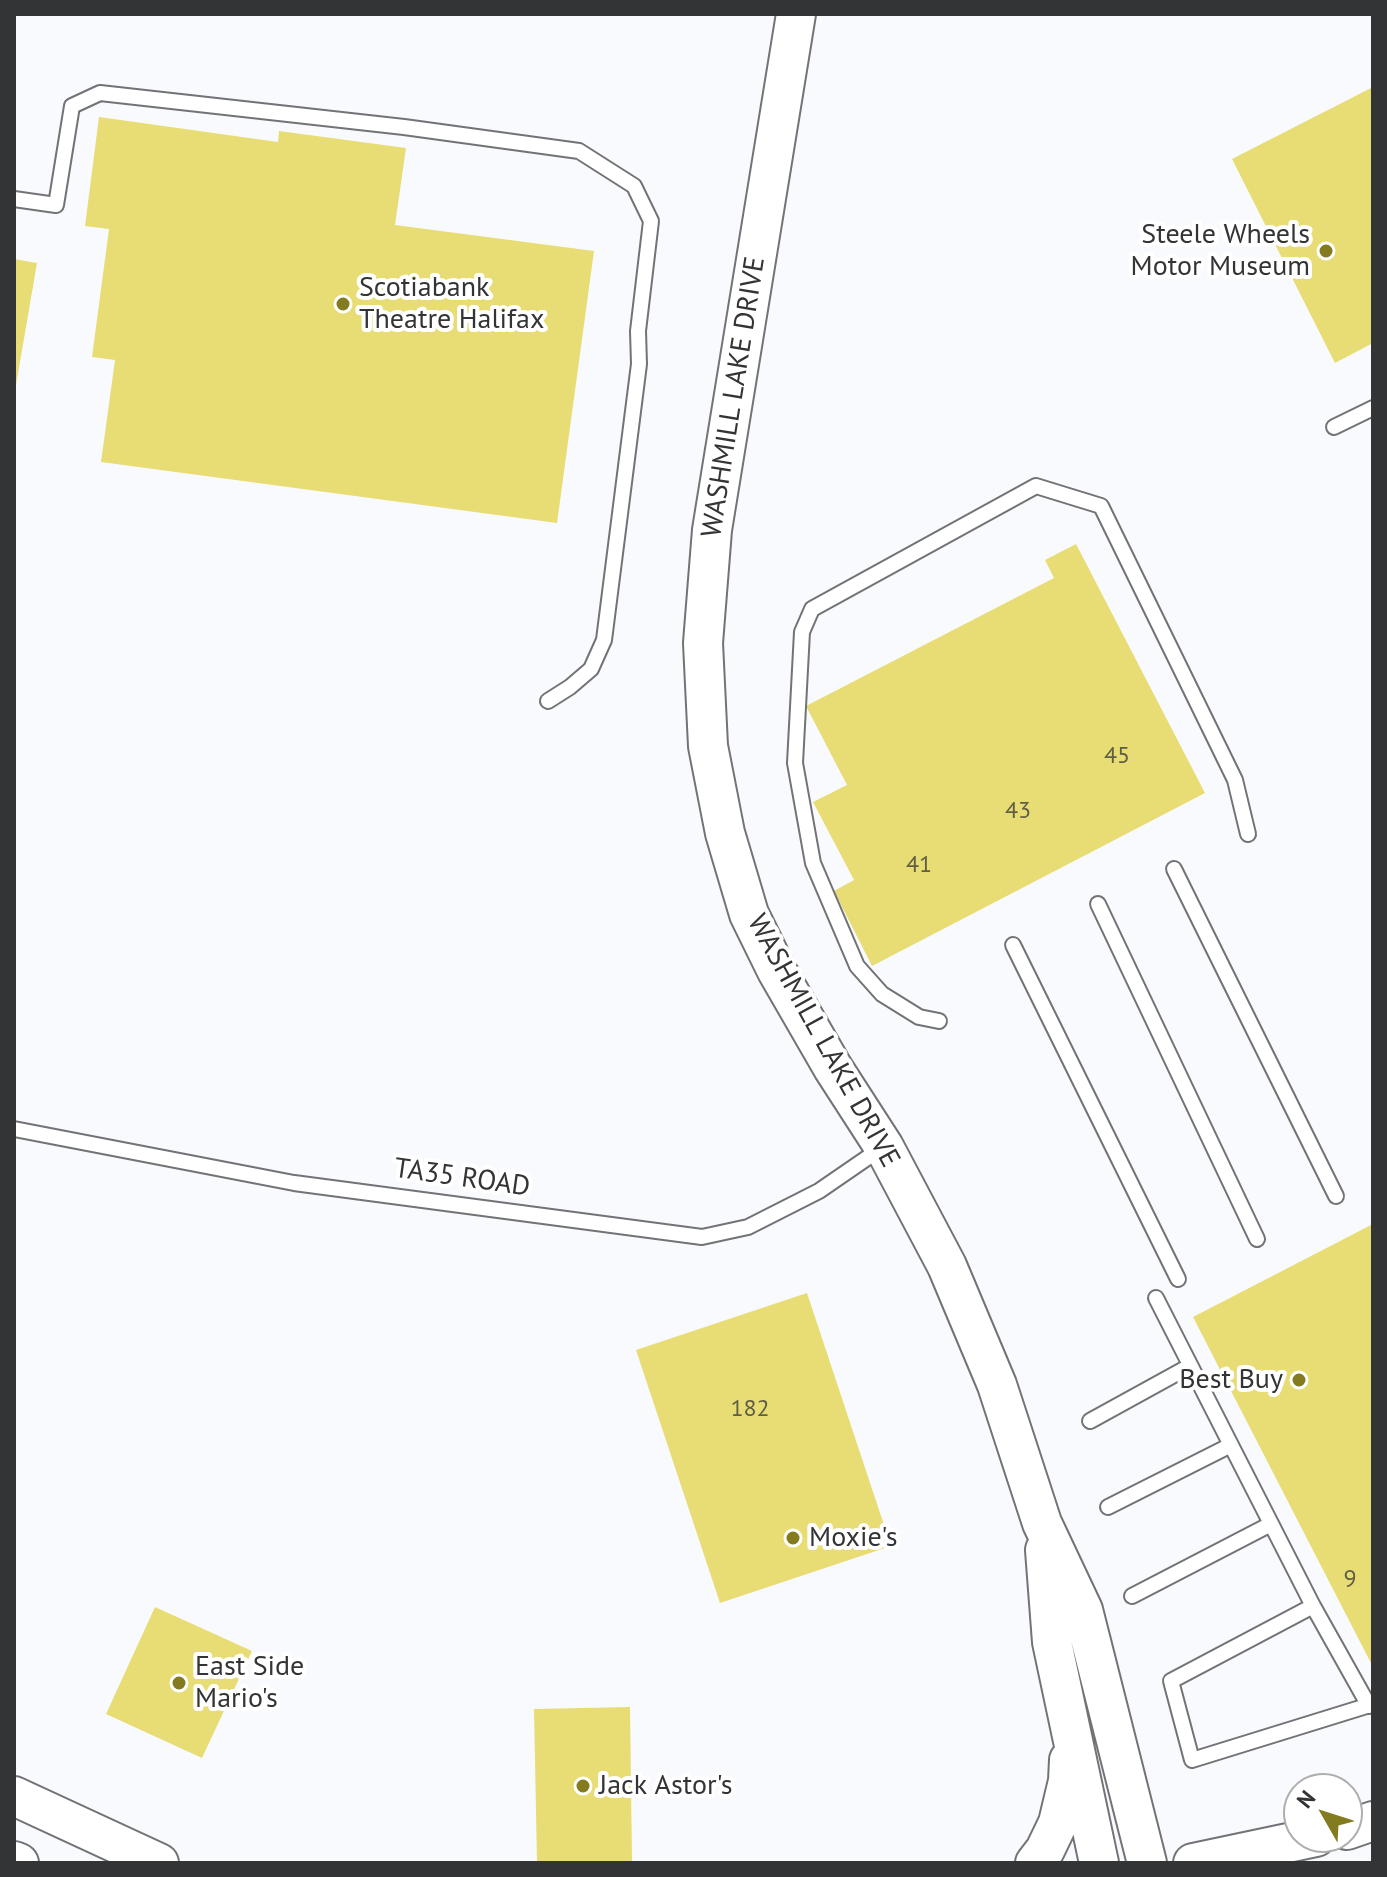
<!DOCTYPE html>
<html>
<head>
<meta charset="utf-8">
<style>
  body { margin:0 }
  #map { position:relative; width:1387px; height:1877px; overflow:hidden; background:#f9fafd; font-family:"PT Sans",sans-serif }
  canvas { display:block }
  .frame { position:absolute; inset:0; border:16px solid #333435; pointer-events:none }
  .north { position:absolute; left:1283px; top:1773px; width:80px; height:80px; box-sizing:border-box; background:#fff; border:2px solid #adaeae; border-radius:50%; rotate:309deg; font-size:22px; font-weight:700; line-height:32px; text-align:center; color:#333435 }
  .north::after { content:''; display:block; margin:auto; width:28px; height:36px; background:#847a1f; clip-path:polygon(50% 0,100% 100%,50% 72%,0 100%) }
</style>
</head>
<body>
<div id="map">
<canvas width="1387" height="1877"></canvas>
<div class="frame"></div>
<div class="north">N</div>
</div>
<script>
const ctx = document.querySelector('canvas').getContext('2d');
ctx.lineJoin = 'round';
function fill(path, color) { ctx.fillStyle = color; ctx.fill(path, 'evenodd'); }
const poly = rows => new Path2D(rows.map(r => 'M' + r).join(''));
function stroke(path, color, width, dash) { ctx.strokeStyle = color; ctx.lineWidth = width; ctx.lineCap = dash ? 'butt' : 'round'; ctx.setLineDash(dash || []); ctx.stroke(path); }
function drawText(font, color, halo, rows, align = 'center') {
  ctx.font = font + ' "PT Sans",sans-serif'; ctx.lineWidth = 8; ctx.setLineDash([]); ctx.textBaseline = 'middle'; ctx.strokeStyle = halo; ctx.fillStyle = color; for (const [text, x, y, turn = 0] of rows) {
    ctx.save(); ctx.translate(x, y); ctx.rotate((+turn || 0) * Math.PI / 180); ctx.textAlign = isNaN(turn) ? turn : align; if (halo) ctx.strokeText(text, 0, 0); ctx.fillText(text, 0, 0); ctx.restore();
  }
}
const building = poly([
  [1373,87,1373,343,1335,363,1232,159],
  [99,117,278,142,279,131,406,148,395,225,594,251,557,523,101,462,115,360,92,357,109,229,85,226],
  [14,259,37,263,16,385,14,385],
  [1076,544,1205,793,872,966,834,891,854,880,813,802,847,785,806,706,1054,578,1045,560],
  [1373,1224,1373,1667,1193,1317],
  [807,1293,891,1546,720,1603,636,1350],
  [155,1607,252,1651,202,1758,106,1714],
  [630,1707,632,1863,537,1863,534,1709]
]);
const lane = poly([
  [14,199,56,205,72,106,100,93,404,127,579,151,634,186,651,221,638,331,639,364,604,640,591,669,570,687,548,701],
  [1334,427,1373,408],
  [1174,869,1336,1196],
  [1098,904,1257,1239],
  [1013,945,1178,1279],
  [939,1021,919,1017,882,994,857,966,813,863,795,763,802,632,812,609,1036,486,1101,506,1235,780,1248,834],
  [14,1129,294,1183,702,1237,748,1227,819,1191,883,1147],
  [1156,1298,1313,1606,1369,1706],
  [1090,1421,1190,1366],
  [1108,1507,1231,1445],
  [1132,1596,1271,1524],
  [1313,1606,1171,1681,1192,1760,1373,1704]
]);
const secondary = poly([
  [796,14,712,530,703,643,708,746,725,833,749,914,777,971,833,1068,884,1147,947,1266,997,1385,1042,1523,1083,1610,1147,1863],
  [1045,1550,1052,1642,1099,1863],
  [14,1796,159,1863],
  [1347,1830,1373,1821],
  [14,1861,19,1863],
  [1035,1863,1045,1850,1058,1823,1068,1781,1069,1760],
  [1193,1863,1316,1837]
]);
const markers = [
  [1326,251,8,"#847a1f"],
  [343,304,8,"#847a1f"],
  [1299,1380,8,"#847a1f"],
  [793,1538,8,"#847a1f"],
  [179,1683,8,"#847a1f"],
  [583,1786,8,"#847a1f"]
];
const numberNames = [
  ["45",1117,756],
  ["43",1018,811],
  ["41",919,865],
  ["182",750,1409],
  ["9",1350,1579]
];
const poiNames = [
  ["Steele Wheels",1310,235,"right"],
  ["Motor Museum",1310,267,"right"],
  ["Scotiabank",359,288],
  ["Theatre Halifax",359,320],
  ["Best Buy",1283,1380,"right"],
  ["Moxie's",809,1538],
  ["East Side",195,1667],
  ["Mario's",195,1699],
  ["Jack Astor's",599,1786]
];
const streetNames = [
  ["WASHMILL LAKE DRIVE",734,397,-81],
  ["WASHMILL LAKE DRIVE",823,1041,61],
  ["TA35 ROAD",462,1178,8]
];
fill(building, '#e8dc75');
stroke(lane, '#727376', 18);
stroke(secondary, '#727376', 42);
stroke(lane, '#fff', 14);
stroke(secondary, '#fff', 38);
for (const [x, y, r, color] of markers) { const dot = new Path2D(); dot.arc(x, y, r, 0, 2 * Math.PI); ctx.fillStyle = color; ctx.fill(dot); stroke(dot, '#fff', 3); }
drawText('24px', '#605e45', null, numberNames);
drawText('28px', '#333435', '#fff', poiNames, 'left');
drawText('28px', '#333435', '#fff', streetNames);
</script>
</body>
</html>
